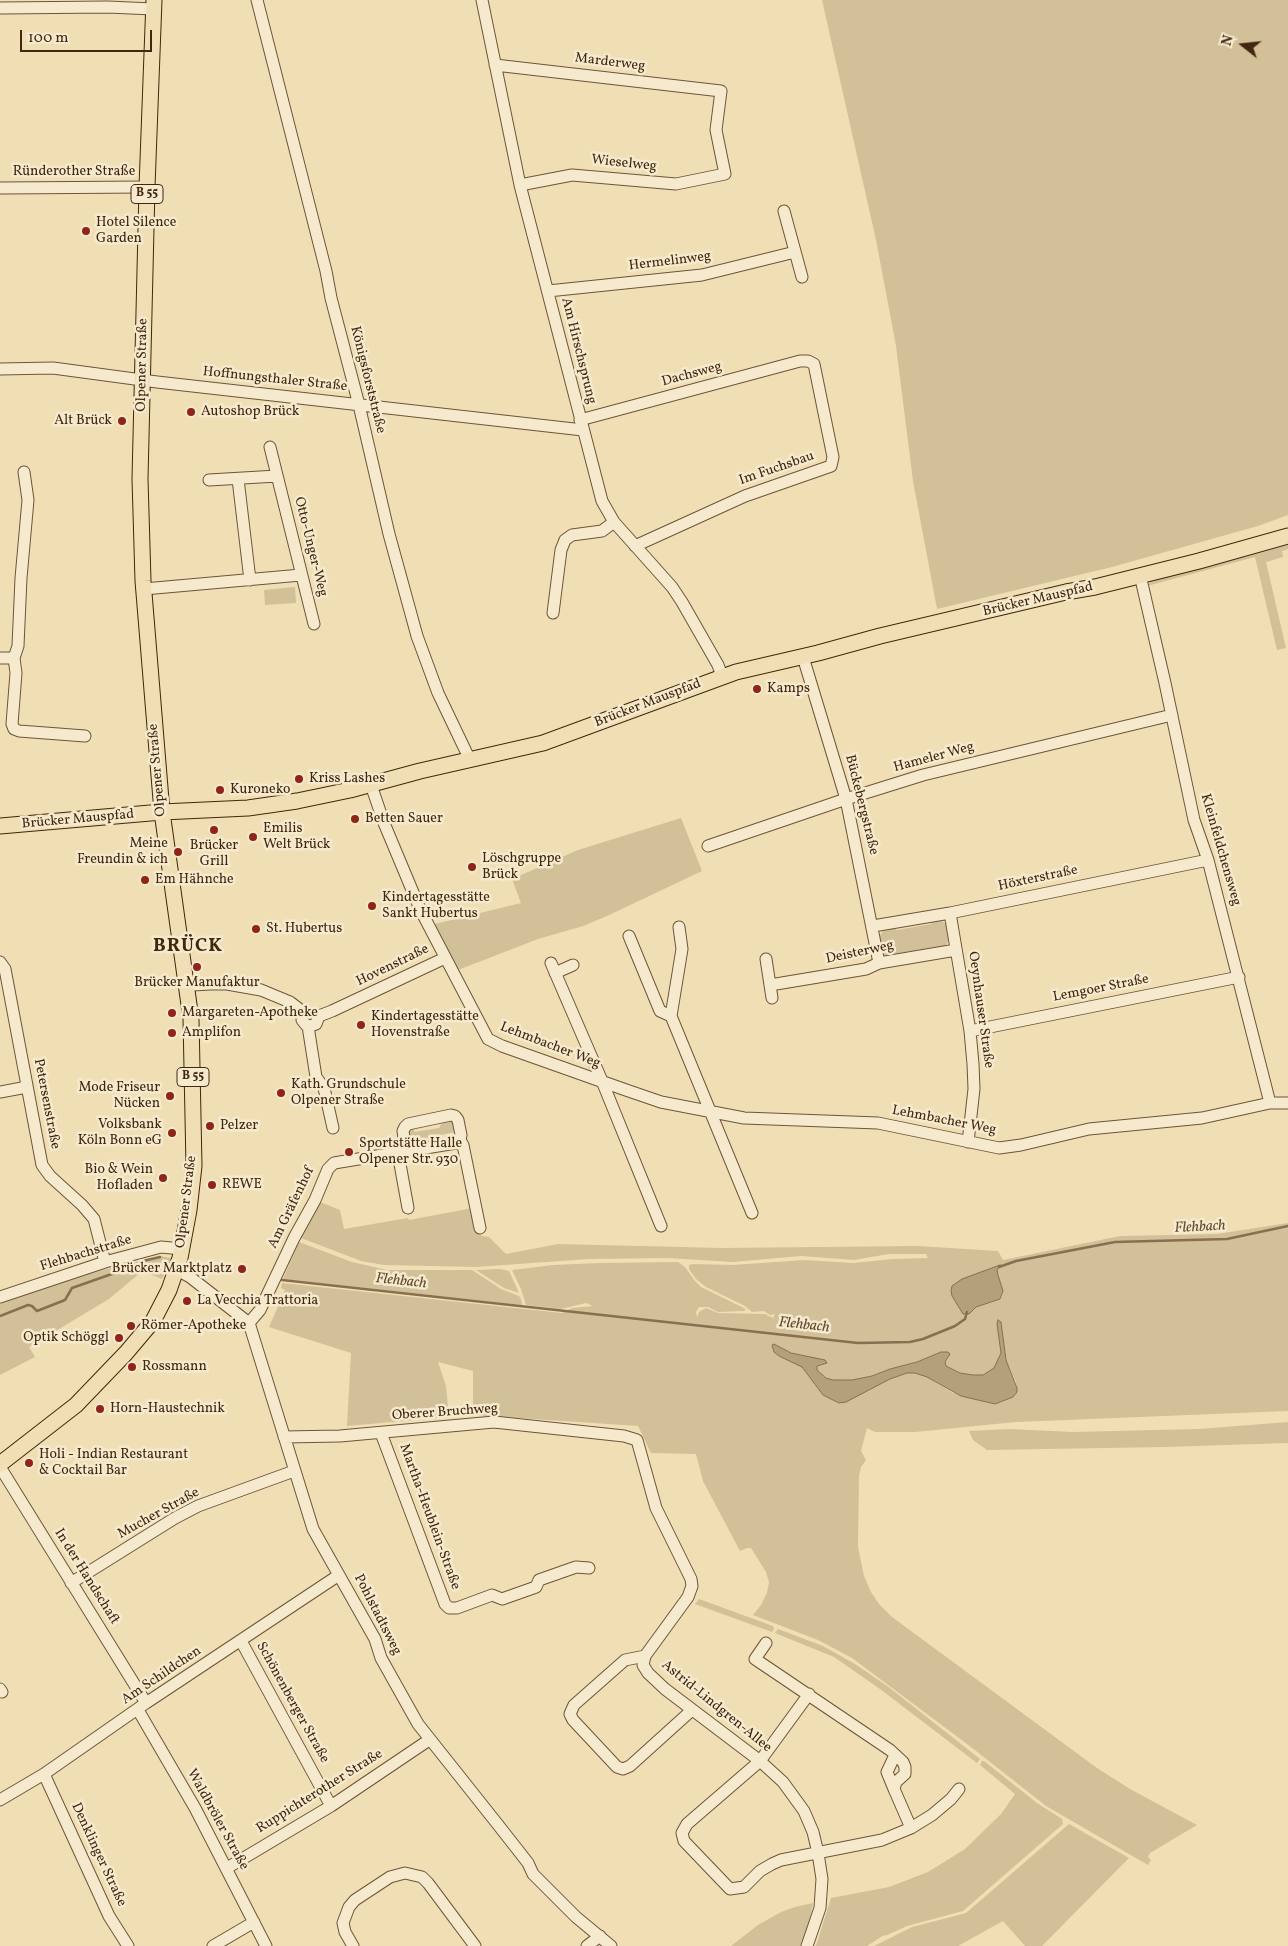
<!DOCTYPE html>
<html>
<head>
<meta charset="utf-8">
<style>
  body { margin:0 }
  #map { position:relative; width:1288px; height:1946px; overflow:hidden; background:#f0dfb4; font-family:Vollkorn,serif }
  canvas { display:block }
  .north { position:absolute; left:1218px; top:20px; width:50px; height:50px; -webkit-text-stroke:4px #f5eace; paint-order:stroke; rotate:286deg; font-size:14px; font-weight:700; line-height:20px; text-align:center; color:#42260e }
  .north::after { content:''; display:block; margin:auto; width:18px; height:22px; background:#42260e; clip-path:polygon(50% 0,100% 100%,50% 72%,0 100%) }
  .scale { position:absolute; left:20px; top:30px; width:132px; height:22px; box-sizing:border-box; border:2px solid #42260e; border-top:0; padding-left:6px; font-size:15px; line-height:18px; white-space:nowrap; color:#42260e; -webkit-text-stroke:4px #f5eace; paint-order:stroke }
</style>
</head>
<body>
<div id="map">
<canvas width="1288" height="1946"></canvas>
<div class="north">N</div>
<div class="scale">100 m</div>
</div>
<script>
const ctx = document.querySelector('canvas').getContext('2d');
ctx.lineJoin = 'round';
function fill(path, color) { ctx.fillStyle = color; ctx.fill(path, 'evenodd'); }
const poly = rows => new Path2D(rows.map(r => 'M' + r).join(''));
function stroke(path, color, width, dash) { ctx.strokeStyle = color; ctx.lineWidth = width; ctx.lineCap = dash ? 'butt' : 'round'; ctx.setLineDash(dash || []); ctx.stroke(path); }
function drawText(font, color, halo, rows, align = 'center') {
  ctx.font = font + ' Vollkorn,serif'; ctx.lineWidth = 5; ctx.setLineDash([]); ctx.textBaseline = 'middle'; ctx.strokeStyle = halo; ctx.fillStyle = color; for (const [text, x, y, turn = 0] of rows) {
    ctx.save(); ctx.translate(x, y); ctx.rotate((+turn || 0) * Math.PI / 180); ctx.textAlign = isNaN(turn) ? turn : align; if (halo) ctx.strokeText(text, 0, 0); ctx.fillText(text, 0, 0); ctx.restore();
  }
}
const green = poly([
  [822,0,1288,0,1288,515,1258,526,1112,567,937,609,913,481,896,346,876,240],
  [1288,542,1288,549,1282,551,1283,557,1266,562,1286,648,1277,650,1255,557,1147,586,1153,579],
  [295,587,296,603,265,605,264,590],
  [681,818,702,871,607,916,583,926,538,939,458,970,435,924,521,903,512,879,578,850],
  [937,919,947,924,949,939,946,946,939,949,935,947,900,953,897,957,887,957,882,953,879,937,884,929,893,927,897,930,931,924],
  [444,1119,453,1120,456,1137,452,1140,455,1132,421,1139,419,1146,410,1146,407,1130,415,1125,414,1132,439,1128],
  [320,1202,340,1210,344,1229,408,1218,409,1220,473,1208,479,1233,482,1236,489,1237,506,1254,558,1244,722,1248,917,1246,998,1251,1003,1260,1120,1236,1217,1234,1288,1223,1288,1411,1016,1422,915,1432,875,1432,867,1428,861,1451,866,1460,861,1467,859,1476,858,1547,864,1576,871,1592,879,1604,892,1617,1097,1768,1130,1789,1197,1825,1150,1853,1148,1857,1151,1860,1148,1865,1046,1806,971,1747,852,1658,818,1640,753,1615,761,1605,767,1593,769,1582,766,1572,751,1548,747,1548,740,1551,703,1481,696,1454,651,1453,638,1426,473,1415,473,1371,438,1362,446,1386,449,1417,347,1426,351,1353,269,1327,285,1290,281,1288,282,1283,562,1313,572,1308,593,1306,586,1303,561,1309,526,1305,521,1289,512,1270,553,1265,599,1263,678,1262,685,1267,695,1281,701,1287,746,1309,744,1311,718,1312,708,1307,699,1307,696,1312,697,1317,699,1312,706,1308,718,1313,765,1314,773,1318,775,1314,770,1315,764,1311,752,1312,745,1306,706,1287,696,1279,689,1269,689,1265,693,1264,733,1265,804,1260,853,1263,893,1259,928,1258,926,1254,889,1254,854,1260,801,1256,732,1262,668,1258,589,1259,476,1267,384,1265,361,1261,301,1238],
  [997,1266,1000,1266,997,1270,1003,1291,1002,1296,1000,1299,976,1307,968,1314,963,1314,952,1296,951,1288],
  [1001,1322,1006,1360,1016,1382,1017,1392,1013,1397,995,1404,953,1393,927,1377,915,1373,907,1373,890,1379,839,1403,823,1395,802,1367,774,1344,784,1350,822,1364,817,1366,817,1370,827,1378,833,1380,852,1380,872,1376,890,1369,917,1362,941,1352,949,1357,945,1362,946,1366,960,1373,973,1375,983,1375,994,1368,999,1358,1001,1353,997,1324],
  [299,1242,352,1262,387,1270,472,1270,501,1289,519,1296,521,1299,522,1305,283,1279],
  [160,1256,171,1258,162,1279,147,1273,140,1273,109,1299,29,1347,35,1357,0,1375,0,1304,75,1277],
  [500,1269,509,1271,519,1293,504,1288,476,1270],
  [1288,1422,1288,1443,1165,1447,987,1450,973,1440,969,1431,1010,1429,1072,1432,1199,1429],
  [699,1599,773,1626,774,1629,772,1632,695,1604],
  [778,1629,823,1646,855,1664,890,1688,980,1759,977,1763,880,1689,834,1657,775,1633],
  [982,1761,984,1761,1037,1803,1062,1819,1063,1824,963,1911,907,1926,885,1936,884,1935,867,1946,816,1946,831,1898,889,1887,928,1872,965,1849,1001,1814,1015,1794,980,1765],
  [1069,1824,1129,1858,1042,1946,1025,1946,1003,1921,958,1946,874,1946,912,1927,966,1913],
  [813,1903,809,1924,800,1946,731,1946,758,1925,781,1912,795,1907]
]);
const water = poly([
  [1000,1265,997,1270,998,1275,1003,1291,1000,1299,976,1307,969,1314,963,1314,952,1296,951,1291,952,1286,962,1279,1000,1265],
  [998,1320,1001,1322,1006,1360,1017,1388,1017,1392,1013,1397,995,1404,961,1396,927,1377,915,1373,907,1373,890,1379,846,1402,839,1403,823,1395,802,1367,779,1356,774,1352,772,1345,774,1344,791,1353,825,1360,827,1363,817,1366,817,1370,826,1378,833,1380,852,1380,872,1376,890,1369,917,1362,941,1352,948,1352,950,1354,945,1362,946,1366,960,1373,973,1375,983,1375,994,1368,1001,1353,997,1324,998,1320]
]);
const stream = poly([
  [999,1267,1016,1261,1115,1242,1227,1239,1288,1226],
  [282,1280,858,1343,910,1342,923,1339,955,1326,965,1319,967,1312],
  [0,1316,28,1305,32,1306,37,1311,65,1300,72,1288,126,1269,143,1261,160,1257]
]);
const minor = poly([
  [257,0,326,271,331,298,359,405,389,534,417,636,438,693,470,760],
  [482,0,520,185,602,501,614,522,672,587,682,602,718,665,722,676],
  [0,8,108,7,153,9],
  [495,65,721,91,716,130,725,174,676,184,572,175,520,185],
  [0,188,147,187],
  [784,211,802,277],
  [548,291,702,275,795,252],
  [0,369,53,368,157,382,583,430],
  [580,420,800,361,808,361,814,364,833,457,831,466,745,496,635,546],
  [270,447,314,624],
  [24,472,28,500,21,578,18,646,14,658,16,673,12,724,14,729,19,731,85,736],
  [238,479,250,580],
  [209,480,277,476],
  [1140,575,1165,683,1194,820,1208,860,1270,1103],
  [144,589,301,575],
  [553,613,561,550,565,540,572,535,602,531,614,522],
  [803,657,846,799,879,963],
  [0,658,14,658],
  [371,785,384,823,420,909,488,1039,502,1046,626,1090,661,1102,744,1118,878,1123,999,1148,1021,1145,1089,1129,1202,1118,1270,1103,1288,1103],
  [708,846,846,799,923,775,1172,715],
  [950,913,970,1031,973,1064,974,1089,968,1142],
  [873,926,950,913,1208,860],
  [679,927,682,949,671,1016,752,1213],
  [629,936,660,1011,671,1016],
  [766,959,772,998],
  [0,962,5,969,42,1165,50,1176,82,1205,94,1219,105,1262],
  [551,963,602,1081,661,1226],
  [555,973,573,965],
  [770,985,866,969,879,963,956,950],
  [187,988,193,985,210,984,227,984,261,990,290,1002,303,1012,302,1020,306,1025,310,1026,316,1024,319,1016],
  [319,1016,332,1011,445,958],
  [308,1026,316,1077,324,1088,333,1128],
  [970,1031,1239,977],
  [0,1092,27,1087],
  [460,1140,463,1145,480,1228],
  [398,1153,408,1208],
  [177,1270,190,1277,249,1323,313,1529,375,1639,381,1658,418,1724,499,1826,528,1863,533,1874,576,1917,611,1946],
  [0,1297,105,1262,161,1247,182,1249],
  [249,1323,260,1310,294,1238,315,1200,328,1169,334,1163,456,1143,460,1140,461,1135,458,1120,455,1116,451,1115,408,1124,405,1127,403,1131,405,1145,408,1149],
  [381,1433,445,1604,449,1608,457,1608,492,1595,502,1599,536,1587,539,1580,576,1567,589,1568],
  [284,1437,340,1436,494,1422,624,1436,637,1440,656,1508,691,1579,692,1586,688,1597,645,1656,643,1665,648,1673,665,1689,760,1761,783,1782,804,1811,813,1832,818,1853,822,1879,820,1908,807,1946],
  [0,1467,146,1703],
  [71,1583,175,1518,198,1506,294,1471],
  [241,1641,331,1806],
  [766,1643,755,1659,890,1750,903,1762,905,1767,905,1774,896,1782,894,1789,911,1828],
  [645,1656,625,1660,574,1705,570,1714,573,1720,617,1767,623,1769,630,1766,692,1710],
  [0,1689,2,1692],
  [809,1694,760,1761,687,1824,682,1833,684,1841,730,1889,744,1887,760,1871,772,1864,781,1860,882,1840,911,1828,932,1815,951,1799,959,1789],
  [138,1710,195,1808,266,1946],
  [44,1774,109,1916,128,1946],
  [894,1789,887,1772,895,1755],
  [0,1800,44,1774,146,1703,339,1575],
  [227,1868,331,1806,429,1740],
  [213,1946,254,1922],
  [353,1946,345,1932,343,1923,349,1907,355,1900,390,1877,405,1873,422,1877,428,1883,475,1946],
  [587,1946,600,1936]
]);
const major = poly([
  [0,826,162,812,248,808,297,801,350,790,420,771,543,743,736,672,818,653,880,636,1066,592,1095,587,1199,561,1288,536],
  [0,1464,76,1405,126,1353,153,1321,169,1290,180,1258,189,1210,194,1166,191,1019,162,812,143,581,140,479,147,187,154,0]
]);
const markers = [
  [86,231,5,"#8f2418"],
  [191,412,5,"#8f2418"],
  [122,421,5,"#8f2418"],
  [757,689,5,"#8f2418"],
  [299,779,5,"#8f2418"],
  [220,790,5,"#8f2418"],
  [355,819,5,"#8f2418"],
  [214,830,5,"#8f2418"],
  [253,837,5,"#8f2418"],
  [178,852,5,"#8f2418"],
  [472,867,5,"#8f2418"],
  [145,880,5,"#8f2418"],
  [372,906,5,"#8f2418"],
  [256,929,5,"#8f2418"],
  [197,967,5,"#8f2418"],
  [172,1013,5,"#8f2418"],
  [361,1025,5,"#8f2418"],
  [172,1033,5,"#8f2418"],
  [281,1093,5,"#8f2418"],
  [170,1096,5,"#8f2418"],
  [210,1126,5,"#8f2418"],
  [172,1133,5,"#8f2418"],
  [349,1152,5,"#8f2418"],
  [163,1178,5,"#8f2418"],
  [212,1185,5,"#8f2418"],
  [242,1269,5,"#8f2418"],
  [187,1301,5,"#8f2418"],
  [131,1326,5,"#8f2418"],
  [119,1338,5,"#8f2418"],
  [132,1367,5,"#8f2418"],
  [100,1409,5,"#8f2418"],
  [29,1463,5,"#8f2418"]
];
const shields = [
  [147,194,32],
  [193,1077,32]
];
const shieldNames = [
  ["B 55",147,194],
  ["B 55",193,1077]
];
const streetNames = [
  ["Marderweg",610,63,7],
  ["Wieselweg",624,164,6],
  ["Ründerother Straße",74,172],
  ["Hermelinweg",670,262,-7],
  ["Am Hirschsprung",578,351,76],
  ["Olpener Straße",143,365,-89],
  ["Dachsweg",692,375,-15],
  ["Hoffnungsthaler Straße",275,380,6],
  ["Königsforststraße",367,380,76],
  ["Im Fuchsbau",777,469,-19],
  ["Otto-Unger-Weg",310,547,76],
  ["Brücker Mauspfad",1038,600,-13],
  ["Brücker Mauspfad",648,704,-21],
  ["Hameler Weg",934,758,-15],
  ["Olpener Straße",158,770,-95],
  ["Bückebergstraße",861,805,76],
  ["Brücker Mauspfad",78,820,-5],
  ["Kleinfeldchensweg",1220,850,74],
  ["Höxterstraße",1038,879,-12],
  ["Deisterweg",860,953,-12],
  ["Hovenstraße",393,966,-26],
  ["Lemgoer Straße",1101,989,-11],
  ["Oeynhauser Straße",980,1010,82],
  ["Lehmbacher Weg",550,1046,21],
  ["Petersenstraße",46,1104,79],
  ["Lehmbacher Weg",944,1121,11],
  ["Olpener Straße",187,1202,-83],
  ["Am Gräfenhof",292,1208,-64],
  ["Flehbachstraße",86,1254,-17],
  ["Oberer Bruchweg",445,1413,-4],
  ["Mucher Straße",159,1514,-29],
  ["Martha-Heublein-Straße",429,1517,70],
  ["In der Handschaft",86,1577,58],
  ["Pohlstadtsweg",377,1615,63],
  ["Am Schildchen",162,1676,-34],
  ["Schönenberger Straße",292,1703,61],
  ["Astrid-Lindgren-Allee",716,1707,39],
  ["Ruppichterother Straße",320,1792,-32],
  ["Waldbröler Straße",217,1820,61],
  ["Denklinger Straße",98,1855,65]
];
const poiNames = [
  ["Hotel Silence",96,223],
  ["Garden",96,239],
  ["Autoshop Brück",201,412],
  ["Alt Brück",112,421,"right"],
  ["Kamps",767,689],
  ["Kriss Lashes",309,779],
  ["Kuroneko",230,790],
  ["Betten Sauer",365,819],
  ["Emilis",263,829],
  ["Welt Brück",263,845],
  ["Meine",168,844,"right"],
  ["Freundin & ich",168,860,"right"],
  ["Brücker",214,846,"center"],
  ["Grill",214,862,"center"],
  ["Löschgruppe",482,859],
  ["Brück",482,875],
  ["Em Hähnche",155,880],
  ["Kindertagesstätte",382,898],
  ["Sankt Hubertus",382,914],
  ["St. Hubertus",266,929],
  ["Brücker Manufaktur",197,983,"center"],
  ["Margareten-Apotheke",182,1013],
  ["Kindertagesstätte",371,1017],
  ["Hovenstraße",371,1033],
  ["Amplifon",182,1033],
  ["Kath. Grundschule",291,1085],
  ["Olpener Straße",291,1101],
  ["Mode Friseur",160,1088,"right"],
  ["Nücken",160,1104,"right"],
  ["Volksbank",162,1125,"right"],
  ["Köln Bonn eG",162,1141,"right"],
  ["Pelzer",220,1126],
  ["Sportstätte Halle",359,1144],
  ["Olpener Str. 930",359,1160],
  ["Bio & Wein",153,1170,"right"],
  ["Hofladen",153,1186,"right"],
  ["REWE",222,1185],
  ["Brücker Marktplatz",232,1269,"right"],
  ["La Vecchia Trattoria",197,1301],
  ["Römer-Apotheke",141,1326],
  ["Optik Schöggl",109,1338,"right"],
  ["Rossmann",142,1367],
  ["Horn-Haustechnik",110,1409],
  ["Holi - Indian Restaurant",39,1455],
  ["& Cocktail Bar",39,1471]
];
const waterNames = [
  ["Flehbach",1200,1228,-3],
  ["Flehbach",401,1282,6],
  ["Flehbach",804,1326,6]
];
const districtNames = [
  ["BRÜCK",188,948]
];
fill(green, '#d2c098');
fill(water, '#b5a07c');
stroke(water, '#876f50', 1);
stroke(stream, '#876f50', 2.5);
stroke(minor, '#6e5438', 13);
stroke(major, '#42260e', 17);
stroke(minor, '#f5eace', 11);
stroke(major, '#f0dfb4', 15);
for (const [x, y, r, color] of markers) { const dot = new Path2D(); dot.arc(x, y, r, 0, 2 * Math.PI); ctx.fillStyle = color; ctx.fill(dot); stroke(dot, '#f5eace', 2); }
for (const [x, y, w] of shields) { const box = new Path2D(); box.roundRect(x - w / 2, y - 9.5, w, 19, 4); ctx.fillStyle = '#f5eace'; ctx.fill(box); stroke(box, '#42260e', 1); }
drawText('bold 12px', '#42260e', null, shieldNames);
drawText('14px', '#42260e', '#f5eace', streetNames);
drawText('14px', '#42260e', '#f5eace', poiNames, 'left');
drawText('italic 15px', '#644b2f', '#f5eace', waterNames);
ctx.letterSpacing = '1px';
drawText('bold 19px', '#42260e', '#f5eace', districtNames);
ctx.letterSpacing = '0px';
</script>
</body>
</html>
